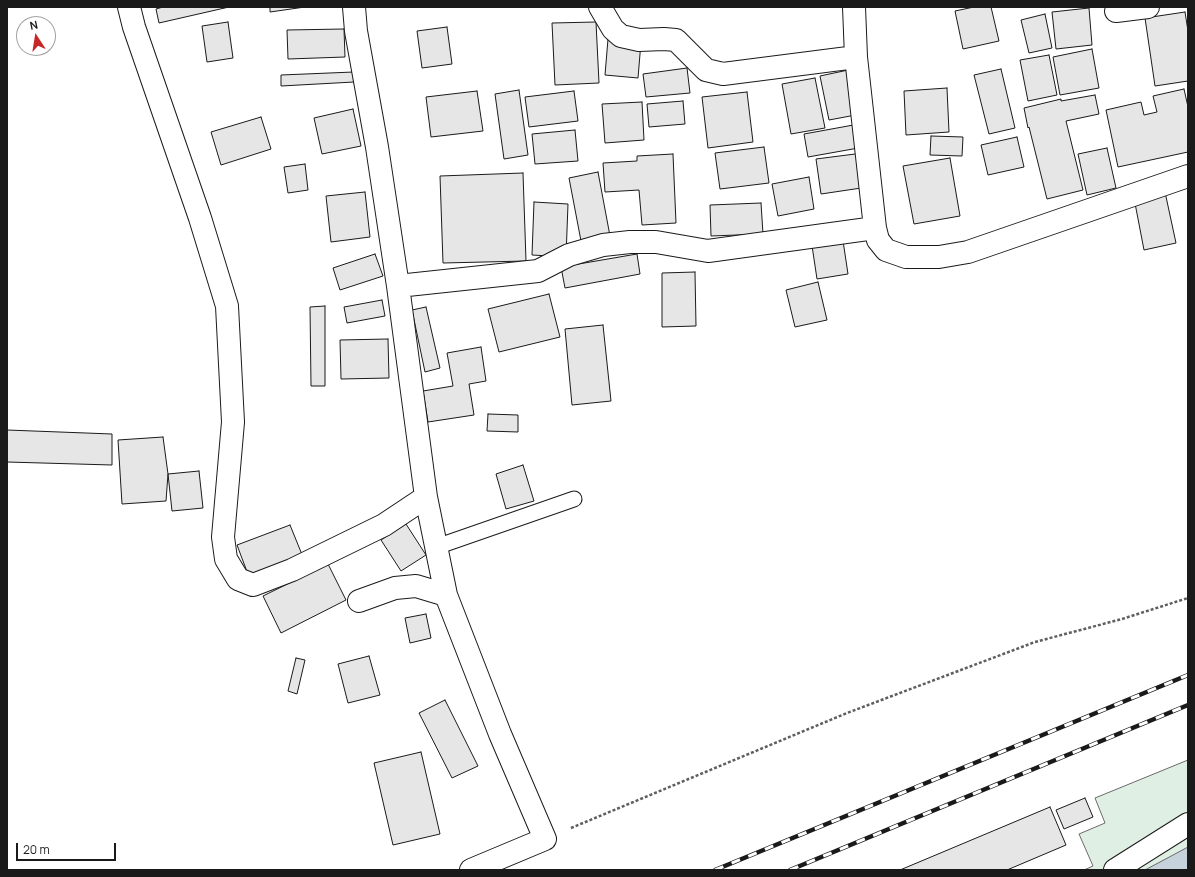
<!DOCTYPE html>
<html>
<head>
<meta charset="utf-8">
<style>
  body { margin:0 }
  #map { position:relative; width:1195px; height:877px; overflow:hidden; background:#fff; font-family:Manrope,sans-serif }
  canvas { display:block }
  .frame { position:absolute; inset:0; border:8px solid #1a1a1a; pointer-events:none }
  .north { position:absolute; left:16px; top:16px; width:40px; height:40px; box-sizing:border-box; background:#fff; border:1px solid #a3a3a3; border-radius:50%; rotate:348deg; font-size:11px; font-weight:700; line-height:16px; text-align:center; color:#1a1a1a }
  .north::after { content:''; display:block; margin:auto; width:14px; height:18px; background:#c62828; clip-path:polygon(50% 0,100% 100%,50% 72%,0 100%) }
  .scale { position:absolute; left:16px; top:843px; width:100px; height:18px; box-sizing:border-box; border:2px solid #1a1a1a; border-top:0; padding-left:5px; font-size:12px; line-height:14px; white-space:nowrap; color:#1a1a1a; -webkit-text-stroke:3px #fff; paint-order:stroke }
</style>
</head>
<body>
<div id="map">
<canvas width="1195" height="877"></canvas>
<div class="frame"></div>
<div class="north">N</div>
<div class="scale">20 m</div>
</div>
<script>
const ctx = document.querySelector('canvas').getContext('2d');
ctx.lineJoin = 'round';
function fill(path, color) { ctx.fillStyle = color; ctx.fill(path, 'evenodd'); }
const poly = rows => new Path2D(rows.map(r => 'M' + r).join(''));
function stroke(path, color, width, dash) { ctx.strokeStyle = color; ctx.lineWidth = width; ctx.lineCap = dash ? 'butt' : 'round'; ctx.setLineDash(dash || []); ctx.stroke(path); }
const green = poly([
  [1188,760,1188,870,1084,870,1093,866,1079,834,1105,823,1095,798,1188,760]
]);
const water = poly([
  [1188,847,1188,870,1145,870,1188,847]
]);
const building = poly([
  [163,7,229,7,159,23,156,9,163,7],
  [270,7,305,7,270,12,270,7],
  [974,7,991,7,999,41,963,49,955,11,974,7],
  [1089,8,1092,45,1056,49,1052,12,1089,8],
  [1185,12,1188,31,1188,81,1155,86,1145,18,1185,12],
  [1045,14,1052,48,1029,53,1021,20,1045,14],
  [228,22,233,58,207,62,202,26,228,22],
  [596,22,599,83,555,85,552,23,596,22],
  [447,27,452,64,422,68,417,31,447,27],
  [344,29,345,57,288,59,287,30,344,29],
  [608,39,641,42,638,78,605,75,608,39],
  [1092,49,1099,88,1060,95,1053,57,1092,49],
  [1049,55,1057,95,1028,101,1020,60,1049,55],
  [687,68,690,93,646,97,643,74,687,68],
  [853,69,861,114,829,120,820,76,853,69],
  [1001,69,1015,128,989,134,974,75,1001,69],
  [354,72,354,82,281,86,281,75,354,72],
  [815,78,825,128,791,134,782,84,815,78],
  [947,88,949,132,906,135,904,91,947,88],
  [1184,89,1188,107,1188,152,1118,167,1106,110,1141,102,1144,115,1157,112,1153,96,1184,89],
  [519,90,528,155,504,159,495,94,519,90],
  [477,91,483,131,431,137,426,97,477,91],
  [574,91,578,121,529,127,525,97,574,91],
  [747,92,753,142,708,148,702,97,747,92],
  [1095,95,1099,114,1066,121,1083,190,1047,199,1029,127,1028,128,1024,108,1061,99,1061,101,1095,95],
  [683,101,685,124,649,127,647,104,683,101],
  [642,102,644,140,605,143,602,104,642,102],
  [353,109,361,146,322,154,314,118,353,109],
  [261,117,271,149,221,165,211,132,261,117],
  [859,124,864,147,808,157,804,134,859,124],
  [575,130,578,161,535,164,532,134,575,130],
  [931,136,963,137,962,156,930,155,931,136],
  [1017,137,1024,167,988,175,981,145,1017,137],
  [764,147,769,183,720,189,715,153,764,147],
  [1107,148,1116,188,1087,195,1078,154,1107,148],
  [863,153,868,187,821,194,816,159,863,153],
  [673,154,676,223,642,225,639,190,605,192,603,163,637,161,637,156,673,154],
  [950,158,960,216,914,224,903,166,950,158],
  [305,164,308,190,288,193,284,167,305,164],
  [598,172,610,236,581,241,569,178,598,172],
  [523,173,526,261,443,263,440,176,523,173],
  [809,177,814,209,778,216,772,184,809,177],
  [365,192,370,237,331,242,326,196,365,192],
  [1165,192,1176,243,1144,250,1134,198,1165,192],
  [534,202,568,204,566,257,532,255,534,202],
  [761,203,763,234,711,236,710,205,761,203],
  [842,234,848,274,817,279,811,239,842,234],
  [375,254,383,276,340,290,333,268,375,254],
  [637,254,640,274,565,288,561,267,637,254],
  [695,272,696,326,662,327,662,273,695,272],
  [818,282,827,320,795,327,786,290,818,282],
  [549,294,560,337,499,352,488,309,549,294],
  [382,300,385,316,347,323,344,307,382,300],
  [325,306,325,386,311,386,310,307,325,306],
  [426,307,440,368,425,372,412,310,426,307],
  [603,325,611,401,572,405,565,329,603,325],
  [388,339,389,378,341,379,340,340,388,339],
  [481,347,486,381,469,384,474,415,428,422,423,391,453,386,447,353,481,347],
  [488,414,518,415,518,432,487,431,488,414],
  [7,430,112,434,112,465,7,462,7,430],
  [163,437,168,474,166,501,122,504,118,440,163,437],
  [523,465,534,501,506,509,496,474,523,465],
  [199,471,203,508,172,511,168,474,199,471],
  [406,524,426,555,401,571,381,540,406,524],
  [290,525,303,557,249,577,237,545,290,525],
  [328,564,346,600,281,633,263,596,328,564],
  [426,614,431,638,410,643,405,618,426,614],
  [369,656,380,695,348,703,338,664,369,656],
  [296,658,305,660,297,694,288,691,296,658],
  [445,700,478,766,452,778,419,713,445,700],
  [421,752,440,834,393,845,374,763,421,752],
  [1085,798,1093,817,1064,829,1056,810,1085,798],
  [1050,807,1066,845,1007,870,900,870,1050,807]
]);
const path = poly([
  [571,828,847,713,1035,642,1122,619,1188,598]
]);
const service = poly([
  [436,547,574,499]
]);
const minor = poly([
  [129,7,134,27,200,218,227,306,233,422,223,537,226,559,238,579,253,585,292,570,384,525,426,497],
  [354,7,356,31,377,147,398,286,426,497,446,595],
  [600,7,613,29,621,36,639,40,664,39,676,40,706,70,723,74,856,57],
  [854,7,856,57,875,228,878,240,886,250,906,257,939,257,968,252,1188,176],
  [1116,11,1148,7],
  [398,286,538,271,569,255,603,245,630,242,656,242,708,251,875,228],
  [359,601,395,588,416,586,446,595,500,734,545,839,471,870],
  [1115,870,1188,824]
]);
const rail = poly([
  [715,870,1188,675],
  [790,870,1188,705]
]);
fill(green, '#e0efe3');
stroke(green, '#6a6a6a', 1);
fill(water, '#c6d2dc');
stroke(water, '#6a6a6a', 1);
fill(building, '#e6e6e6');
stroke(building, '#1a1a1a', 1);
stroke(service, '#1a1a1a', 17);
stroke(minor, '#1a1a1a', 24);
stroke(path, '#5f5f5f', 2.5, [3, 2]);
stroke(service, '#fff', 15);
stroke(minor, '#fff', 22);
stroke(rail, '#1a1a1a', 4.5);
stroke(rail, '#fff', 3, [9]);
</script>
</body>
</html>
